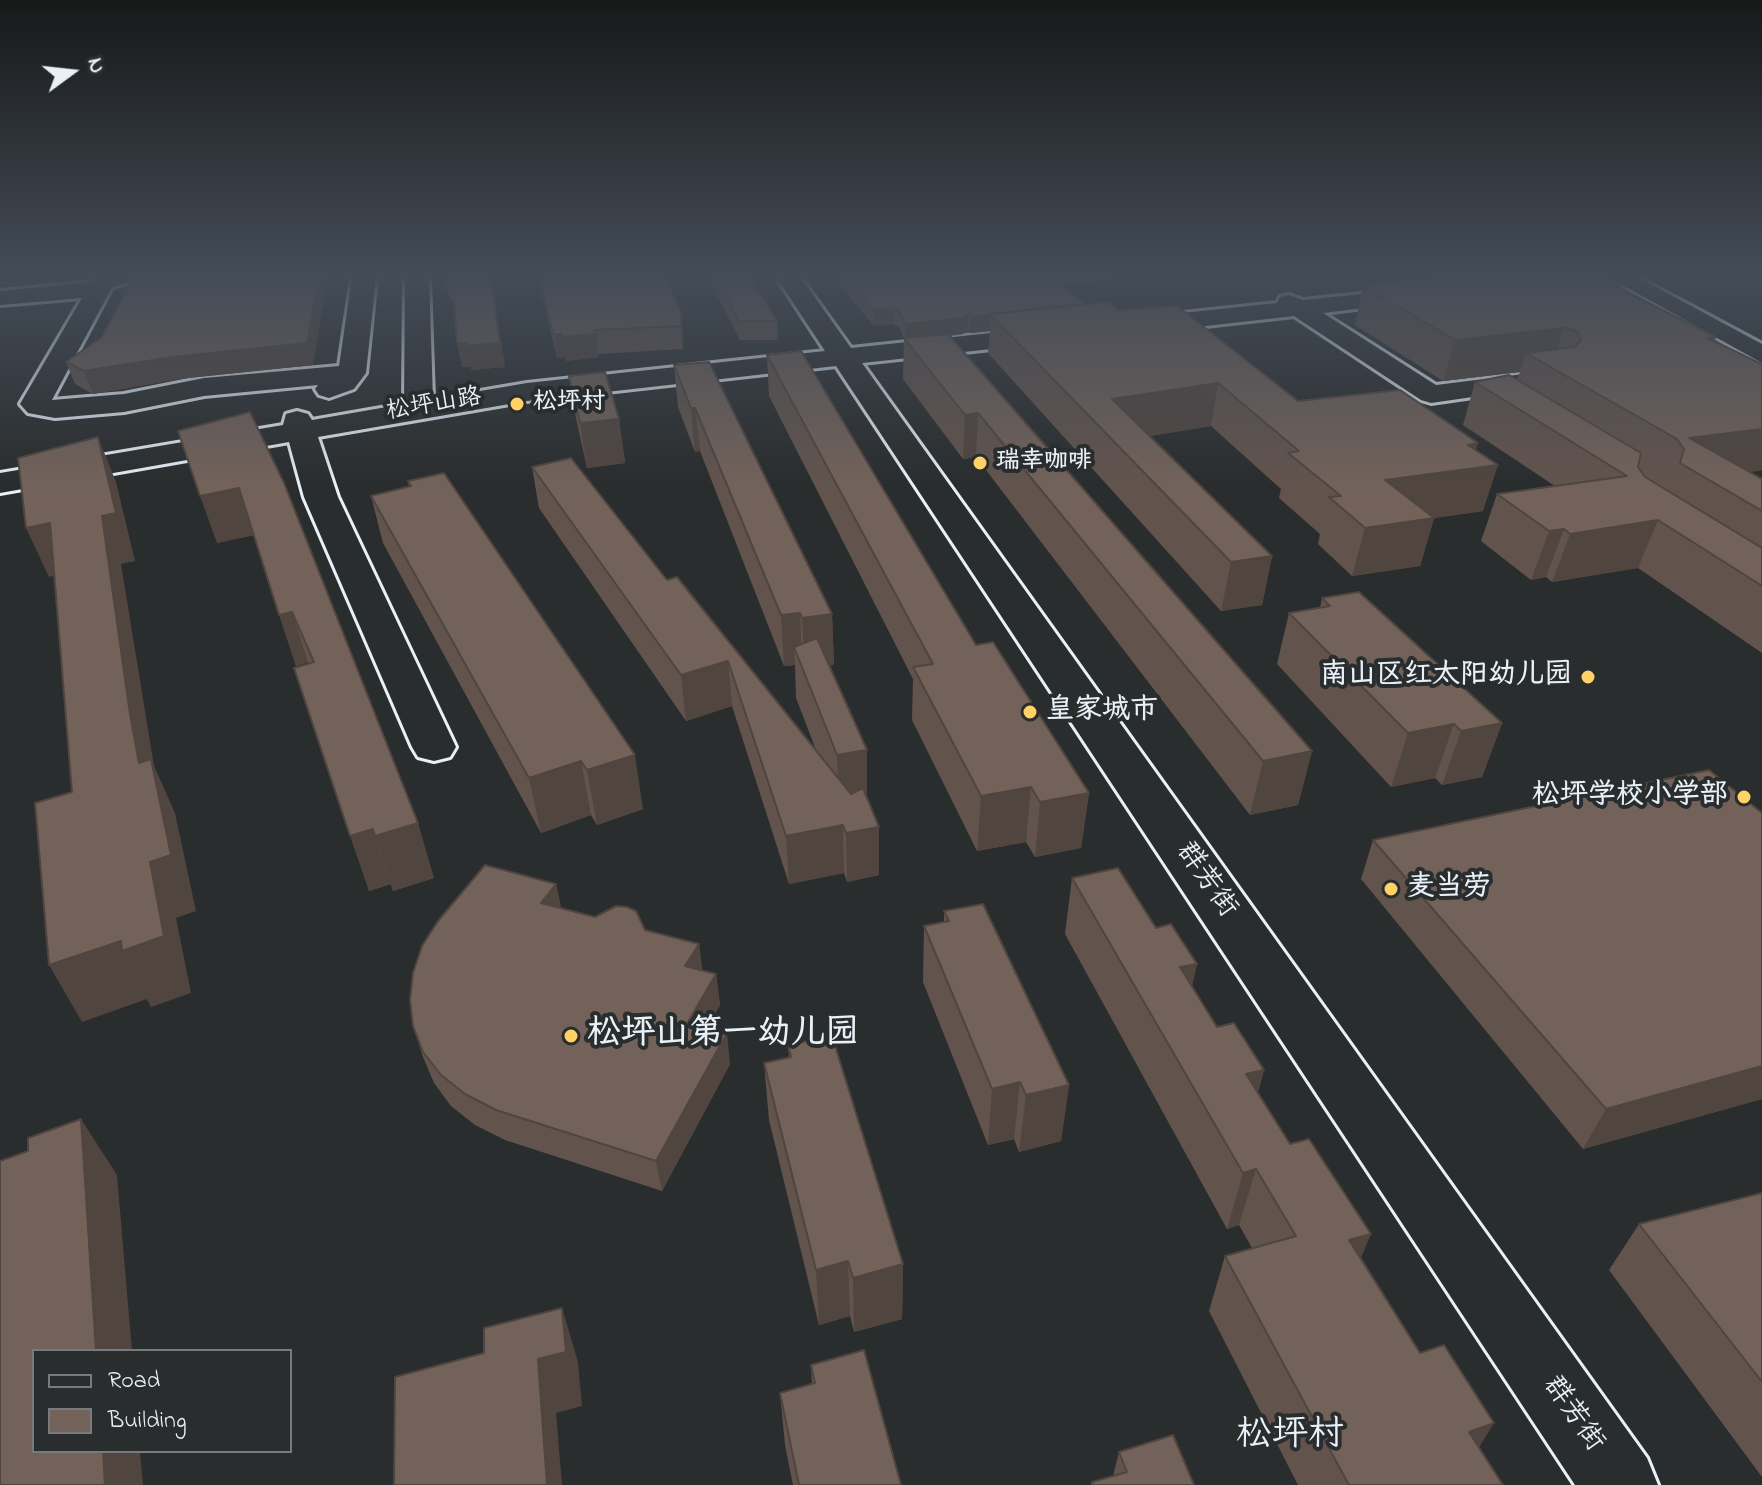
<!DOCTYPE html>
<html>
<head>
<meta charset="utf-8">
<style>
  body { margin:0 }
  #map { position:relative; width:1762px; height:1485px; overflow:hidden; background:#2a2d2e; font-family:"Indie Flower",sans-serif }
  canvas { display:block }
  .legend { position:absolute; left:32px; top:1349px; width:260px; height:104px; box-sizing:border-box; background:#2a2d2e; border:2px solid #767b7f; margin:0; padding:10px 14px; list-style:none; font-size:24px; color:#e8f1f8 }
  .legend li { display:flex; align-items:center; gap:16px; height:40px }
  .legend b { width:40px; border:2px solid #767b7f }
  .north { position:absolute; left:32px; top:32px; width:80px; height:80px; -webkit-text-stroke:6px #2a2d2e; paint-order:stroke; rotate:75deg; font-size:22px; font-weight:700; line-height:32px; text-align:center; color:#e8f1f8 }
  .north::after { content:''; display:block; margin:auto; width:28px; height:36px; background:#e8f1f8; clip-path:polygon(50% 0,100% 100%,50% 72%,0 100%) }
</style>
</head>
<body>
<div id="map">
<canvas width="1762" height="1485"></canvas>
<ul class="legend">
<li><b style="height:10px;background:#2a2d2e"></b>Road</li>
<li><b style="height:22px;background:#72625a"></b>Building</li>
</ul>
<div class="north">N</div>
</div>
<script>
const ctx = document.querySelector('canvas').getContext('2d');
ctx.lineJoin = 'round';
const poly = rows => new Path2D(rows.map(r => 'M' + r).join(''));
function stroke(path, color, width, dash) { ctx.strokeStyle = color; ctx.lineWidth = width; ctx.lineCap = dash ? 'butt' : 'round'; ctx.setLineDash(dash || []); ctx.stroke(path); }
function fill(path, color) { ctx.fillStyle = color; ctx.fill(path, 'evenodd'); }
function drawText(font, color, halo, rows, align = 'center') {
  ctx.font = font + ' "Indie Flower","LXGW WenKai TC",sans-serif'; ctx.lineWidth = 8; ctx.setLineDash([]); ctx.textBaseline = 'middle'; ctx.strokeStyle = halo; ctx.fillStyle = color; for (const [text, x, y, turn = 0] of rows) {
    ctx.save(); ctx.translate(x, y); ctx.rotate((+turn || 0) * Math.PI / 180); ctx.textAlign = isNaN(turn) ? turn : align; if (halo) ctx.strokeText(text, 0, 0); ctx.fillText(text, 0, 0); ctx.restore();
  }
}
const minor = poly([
  [94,278,131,278,127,283,112,287,52,400,124,394,204,378,339,366,352,278,376,278,366,373,354,389,329,398,319,395,315,389,318,385,204,396,124,412,55,418,28,413,20,404,82,298,0,305,0,291,91,282,94,278],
  [405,278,429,278,433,399,527,383,825,351,777,278,801,278,851,348,1047,327,1056,329,1060,335,1056,341,1047,343,862,363,1647,1458,1658,1485,1575,1485,836,366,527,401,318,437,338,497,456,747,450,757,434,761,418,757,412,747,304,497,289,442,0,493,0,473,283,425,286,414,297,411,308,414,312,420,404,404,405,278],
  [1610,278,1639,278,1762,344,1762,363,1610,278],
  [1421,288,1433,295,1430,300,1323,313,1436,385,1532,373,1542,375,1546,381,1542,387,1431,403,1421,400,1294,316,1135,334,1122,326,1135,318,1277,303,1280,297,1289,295,1303,300,1421,288]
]);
const wall = poly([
  [442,278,491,278,505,367,471,370,471,367,462,367,457,343,454,303,443,285],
  [538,278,666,278,681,312,683,349,598,354,599,357,566,361,565,357,557,358],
  [708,278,751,278,777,321,778,340,740,340],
  [834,278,1133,278,1062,285,1084,304,1118,310,1298,401,1476,450,1483,511,1434,518,1420,566,1352,576,1318,544,1320,534,1279,498,1281,489,1211,426,1150,436,1272,556,1262,605,1221,611,988,353,990,331,970,333,968,330,963,334,950,336,1312,751,1298,805,1250,815,976,457,963,459,903,379,904,338,899,327,893,324,874,326],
  [1621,284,1619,288,1716,337,1714,342,1762,364,1762,470,1750,472,1762,479,1762,653,1638,568,1552,582,1546,577,1531,580,1481,541,1497,494,1555,486,1463,425,1475,382,1517,380,1520,372,1443,381,1355,325,1363,286],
  [102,337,313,365,179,379,93,394,75,384,66,362],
  [767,355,976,645,1089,793,1081,848,1035,857,1026,842,977,851,912,720,913,679,769,396],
  [674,365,832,614,834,665,829,665,867,750,867,799,879,875,847,882,844,873,789,884,732,706,686,721,539,508,532,467,667,580,816,750,796,698,795,665,784,666,700,451,695,452,678,407],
  [569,376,619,419,625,463,587,468,576,418],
  [250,412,434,878,393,891,391,884,369,891,309,664,308,662,296,666,254,535,217,543],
  [408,481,643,809,597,825,591,815,541,833,383,543,371,496,409,487],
  [1322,598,1502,723,1482,777,1442,785,1435,778,1391,787,1277,664,1289,613,1320,608],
  [1762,813,1762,1099,1583,1149,1361,879,1373,840],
  [1072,878,1156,928,1197,964,1192,986,1217,1027,1264,1070,1258,1092,1503,1485,1298,1485,1209,1311,1225,1256,1252,1248,1239,1225,1227,1229,1065,934],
  [556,884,561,908,699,944,702,970,716,974,720,1005,707,1027,730,1064,662,1191,505,1140,475,1125,451,1106,434,1083,423,1057,413,1026],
  [944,911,1069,1085,1061,1141,1019,1152,1014,1139,988,1145,923,982,924,926,944,922],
  [788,1045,903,1264,902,1319,854,1332,850,1316,819,1325,769,1120,764,1063,789,1058],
  [1762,1193,1762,1477,1609,1270,1639,1224],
  [811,1365,901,1485,793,1485,785,1445,780,1393,812,1384],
  [1119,1452,1194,1485,1091,1485,1092,1482,1113,1476]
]);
const shadedWall = poly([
  [319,278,328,278,313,365,179,379,93,394,84,371],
  [491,278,505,367,471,370,471,367,462,367,457,343],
  [1045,278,1133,278,1045,287],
  [893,308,893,324,874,326,874,310],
  [681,312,683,334,683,349,681,326],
  [968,314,968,330,963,334,905,340,905,324],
  [990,315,990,331,970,333,971,317],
  [1564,328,1551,368,1526,353,1520,372,1443,381,1455,340],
  [553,334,562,334,565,357,557,358],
  [596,334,599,357,566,361,562,337],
  [1218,383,1211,426,1114,442,1112,399],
  [691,408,695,408,700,451,695,452],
  [978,413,976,457,963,459,965,415],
  [619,419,625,463,587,468,580,423],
  [1762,429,1762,470,1707,478,1689,438],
  [98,437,116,482,135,561,121,564,154,766,175,813,196,911,176,918,191,993,151,1007,147,999,82,1022,49,965,150,862,139,763,130,714,102,516],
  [1478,443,1471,469,1498,465,1483,511,1434,518,1420,566,1352,576,1365,528,1385,480,1468,445],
  [239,488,254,535,217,543,200,496],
  [1658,520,1638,568,1552,582,1570,534],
  [50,523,71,571,49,577,26,528],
  [1564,529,1546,577,1531,580,1549,531],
  [1272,556,1262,605,1221,611,1231,562],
  [292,612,308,662,296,666,279,615],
  [800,613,802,664,794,647,795,665,784,666,781,615],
  [832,614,834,665,805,669,802,618],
  [728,661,732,706,686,721,681,675],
  [1502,723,1482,777,1442,785,1461,731],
  [1454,724,1435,778,1391,787,1408,733],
  [867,750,867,804,839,810,837,755],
  [1312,751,1298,805,1250,815,1263,761],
  [635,755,643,809,597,825,587,770],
  [581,761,591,815,541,833,529,778],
  [1031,787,1026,842,977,851,981,796],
  [1089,793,1081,848,1035,857,1040,802],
  [418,823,434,878,393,891,375,836],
  [843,825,844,873,789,884,786,836],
  [879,827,879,875,847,882,846,833],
  [373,829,391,884,369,891,350,836],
  [556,884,562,914,541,903],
  [699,944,703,975,685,966],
  [1197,964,1184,1020,1180,967],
  [716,974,720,1005,692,1053,688,1022],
  [727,1033,730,1064,662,1191,656,1161],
  [1762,1066,1762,1099,1583,1149,1606,1109],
  [1264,1070,1248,1126,1246,1074],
  [1020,1082,1014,1139,988,1145,992,1089],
  [1069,1085,1061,1141,1019,1152,1026,1095],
  [81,1119,117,1175,132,1351,96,1351],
  [1256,1169,1239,1225,1227,1229,1243,1173],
  [1371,1234,1348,1289,1349,1240],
  [848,1261,850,1316,819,1325,816,1270],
  [903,1264,902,1319,854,1332,853,1278],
  [562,1308,578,1362,582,1406,556,1413,562,1485,547,1485,538,1359],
  [1494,1423,1462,1475,1469,1432],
  [103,1451,140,1451,143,1485,105,1485]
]);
const building = poly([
  [133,278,319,278,307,343,172,357,84,371,66,362,102,337,133,278],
  [448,278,491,278,500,343,466,346,466,343,457,343,453,286,448,278],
  [540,278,666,278,681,312,681,326,594,330,596,334,562,337,562,334,553,334,540,278],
  [716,278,751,278,777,321,739,321,716,278],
  [846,278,1053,278,1084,304,990,314,992,315,971,317,968,314,964,318,905,324,899,311,893,308,874,310,846,278],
  [1437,278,1608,278,1621,284,1611,284,1716,337,1707,338,1762,364,1762,429,1689,438,1762,479,1762,511,1680,463,1684,449,1677,439,1526,353,1575,347,1581,340,1577,331,1564,328,1455,340,1363,286,1437,278],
  [1109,302,1118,310,1177,306,1298,401,1400,390,1478,443,1468,445,1498,465,1385,480,1434,518,1365,528,1329,497,1341,496,1288,453,1299,451,1218,383,1112,399,1272,556,1231,562,990,314,1109,302],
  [948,334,1312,751,1263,761,978,413,965,415,904,338,948,334],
  [801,351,976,645,993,642,1089,793,1040,802,1031,787,981,796,913,667,933,664,767,355,801,351],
  [709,362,832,614,802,618,800,613,781,615,695,408,691,408,674,365,709,362],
  [605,372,619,419,580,423,569,376,605,372],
  [1509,375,1641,453,1638,467,1645,477,1762,548,1762,586,1658,520,1570,534,1564,529,1549,531,1497,494,1627,476,1475,382,1509,375],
  [250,412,284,483,418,823,375,836,373,829,350,836,294,668,314,662,292,612,279,615,239,488,200,496,178,431,250,412],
  [98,437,116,513,102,516,130,714,139,763,151,759,171,855,150,862,164,936,122,951,121,941,49,965,35,803,72,792,50,523,26,528,18,458,98,437],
  [571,458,667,580,677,577,851,794,863,788,879,827,846,833,843,825,786,836,728,661,681,675,532,467,571,458],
  [444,473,635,755,587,770,581,761,529,778,371,496,411,486,408,481,444,473],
  [1359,592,1502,723,1461,731,1454,724,1408,733,1289,613,1330,606,1322,598,1359,592],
  [817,638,867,750,837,755,794,647,817,638],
  [1709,770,1762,813,1762,1066,1606,1109,1373,840,1709,770],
  [485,865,556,884,541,903,595,917,616,906,627,907,636,911,645,930,699,944,685,966,716,974,688,1022,727,1033,656,1161,496,1110,465,1094,441,1075,423,1052,413,1026,410,1000,413,973,422,946,438,921,485,865],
  [1118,868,1156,928,1171,924,1197,964,1180,967,1217,1027,1234,1023,1264,1070,1246,1074,1290,1144,1309,1139,1371,1234,1349,1240,1420,1353,1444,1345,1494,1423,1469,1432,1503,1485,1349,1485,1225,1256,1296,1236,1256,1169,1243,1173,1072,878,1118,868],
  [983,904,1069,1085,1026,1095,1020,1082,992,1089,924,926,949,921,944,911,983,904],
  [832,1036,903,1264,853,1278,848,1261,816,1270,764,1063,791,1057,788,1045,832,1036],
  [81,1119,96,1351,34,1351,34,1451,103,1451,105,1485,0,1485,0,1161,28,1151,28,1138,81,1119],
  [1762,1193,1762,1382,1639,1224,1762,1193],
  [562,1308,566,1352,538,1359,547,1485,394,1485,395,1377,484,1353,484,1328,562,1308],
  [864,1350,901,1485,799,1485,780,1393,815,1383,811,1365,864,1350],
  [1173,1435,1194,1485,1093,1485,1092,1482,1127,1472,1119,1452,1173,1435]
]);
const markers = [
  [517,404,8,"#ffd166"],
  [980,463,8,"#ffd166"],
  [1588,677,8,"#ffd166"],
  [1030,712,8,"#ffd166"],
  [1744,797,8,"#ffd166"],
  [1391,889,8,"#ffd166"],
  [571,1036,8,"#ffd166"]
];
const farPoinames = [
  ["松坪村",533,404],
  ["瑞幸咖啡",996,463]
];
const farStreetnames = [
  ["松坪山路",434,406,-9]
];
const poiNames = [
  ["南山区红太阳幼儿园",1572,677],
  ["皇家城市",1046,712,"left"],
  ["松坪学校小学部",1728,797],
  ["麦当劳",1407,889,"left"]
];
const streetNames = [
  ["群芳街",1205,881,55],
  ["群芳街",1572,1415,55]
];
const nearPoinames = [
  ["松坪山第一幼儿园",587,1036]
];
const nearNeighbourhoodnames = [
  ["松坪村",1290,1438]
];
stroke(minor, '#e8f1f8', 6);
fill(minor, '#2a2d2e');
fill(wall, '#62544d');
fill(shadedWall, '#50453f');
fill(building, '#72625a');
stroke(building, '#50453f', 2);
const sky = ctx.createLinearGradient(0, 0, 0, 486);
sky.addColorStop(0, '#171919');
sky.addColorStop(0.57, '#444c57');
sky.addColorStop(1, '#444c5700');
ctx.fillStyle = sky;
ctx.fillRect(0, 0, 1762, 486);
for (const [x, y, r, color] of markers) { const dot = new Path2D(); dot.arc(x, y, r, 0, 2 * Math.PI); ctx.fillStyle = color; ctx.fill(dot); stroke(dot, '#2a2d2e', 3); }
drawText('bold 24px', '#e8f1f8', '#2a2d2e', farPoinames, 'left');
drawText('24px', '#e8f1f8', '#2a2d2e', farStreetnames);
drawText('bold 28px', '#e8f1f8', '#2a2d2e', poiNames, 'right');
drawText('28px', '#e8f1f8', '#2a2d2e', streetNames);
drawText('bold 34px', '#e8f1f8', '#2a2d2e', nearPoinames, 'left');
drawText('36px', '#e8f1f8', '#2a2d2e', nearNeighbourhoodnames);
</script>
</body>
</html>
